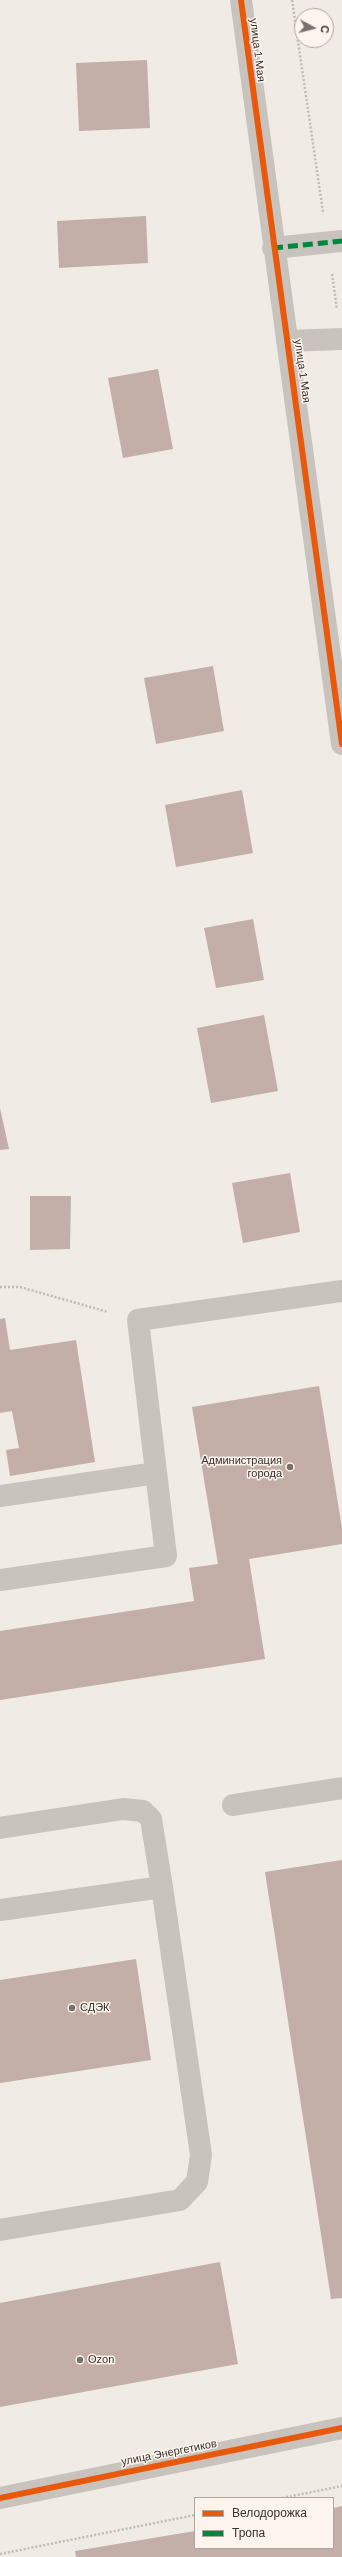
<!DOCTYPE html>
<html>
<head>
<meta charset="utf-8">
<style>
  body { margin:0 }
  #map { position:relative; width:342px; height:2557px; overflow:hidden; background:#f0ebe5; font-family:Helvetica,sans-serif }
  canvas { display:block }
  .legend { position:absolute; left:194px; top:2497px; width:140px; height:52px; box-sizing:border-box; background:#fbf5ee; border:1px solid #aea6a0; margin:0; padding:5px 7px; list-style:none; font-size:12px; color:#3b302b }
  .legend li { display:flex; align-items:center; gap:8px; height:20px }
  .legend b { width:20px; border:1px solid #aea6a0 }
  .north { position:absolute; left:294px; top:8px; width:40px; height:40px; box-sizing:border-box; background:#fbf5ee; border:1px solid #aea6a0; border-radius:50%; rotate:97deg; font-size:11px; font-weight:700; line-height:16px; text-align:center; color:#3b302b }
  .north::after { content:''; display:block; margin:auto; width:14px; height:18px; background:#7a716c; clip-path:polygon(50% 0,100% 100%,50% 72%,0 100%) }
</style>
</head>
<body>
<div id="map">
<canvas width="342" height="2557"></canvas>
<ul class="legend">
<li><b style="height:5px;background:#e8590c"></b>Велодорожка</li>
<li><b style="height:5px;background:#00873e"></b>Тропа</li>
</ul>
<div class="north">С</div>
</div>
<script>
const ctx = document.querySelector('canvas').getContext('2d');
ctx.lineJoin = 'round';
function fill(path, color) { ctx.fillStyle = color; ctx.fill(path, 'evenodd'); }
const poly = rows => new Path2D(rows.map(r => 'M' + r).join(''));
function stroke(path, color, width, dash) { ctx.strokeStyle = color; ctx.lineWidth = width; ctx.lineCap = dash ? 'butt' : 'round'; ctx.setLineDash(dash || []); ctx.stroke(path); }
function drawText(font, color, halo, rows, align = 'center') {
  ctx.font = font + ' Helvetica,sans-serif'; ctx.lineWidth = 3; ctx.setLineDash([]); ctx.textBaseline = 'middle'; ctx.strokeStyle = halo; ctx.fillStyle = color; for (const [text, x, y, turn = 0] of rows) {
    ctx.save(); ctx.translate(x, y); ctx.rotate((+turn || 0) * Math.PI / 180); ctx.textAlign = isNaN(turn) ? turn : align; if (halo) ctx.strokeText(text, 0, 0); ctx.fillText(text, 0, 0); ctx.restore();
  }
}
const building = poly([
  [147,60,150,128,79,131,76,63],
  [146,216,148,263,59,268,57,221],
  [158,369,173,449,123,458,108,378],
  [213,666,224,731,156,744,144,678],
  [242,790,253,853,176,867,165,805],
  [253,919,264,980,216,988,204,928],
  [264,1015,278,1091,211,1103,197,1028],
  [0,1108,9,1149,0,1150],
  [290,1173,300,1232,243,1243,232,1183],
  [30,1196,71,1196,70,1249,30,1250],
  [5,1318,10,1350,76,1340,95,1462,10,1476,6,1450,19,1448,12,1411,0,1413,0,1319],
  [319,1386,342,1528,342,1544,249,1559,265,1659,0,1700,0,1631,194,1601,189,1568,218,1564,192,1407],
  [342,1860,342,2298,331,2299,265,1872],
  [136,1959,151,2060,0,2083,0,1980],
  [220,2262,238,2364,0,2407,0,2303],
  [342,2506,342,2557,76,2557,75,2551,195,2531,195,2548,333,2548,333,2508]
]);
const path = poly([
  [292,0,323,212],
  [332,274,337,309],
  [0,1287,20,1287,108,1312],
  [282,2498,342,2486],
  [0,2554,195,2515]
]);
const minor = poly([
  [241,0,342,744],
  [273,248,342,241],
  [287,341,342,339],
  [0,1496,156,1473],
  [0,1580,166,1556,138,1320,342,1291],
  [233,1805,342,1788],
  [0,1828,123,1809,143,1811,151,1819,162,1887],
  [0,1910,162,1887,201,2155,197,2182,180,2200,0,2230],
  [0,2498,342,2428]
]);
const quiet = poly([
  [273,248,342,241]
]);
const cycleway = poly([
  [241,0,342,744],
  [0,2498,342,2428]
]);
const markers = [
  [290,1467,4,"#7a716c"],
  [72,2008,4,"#7a716c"],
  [80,2360,4,"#7a716c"]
];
const streetNames = [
  ["улица 1 Мая",257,50,83],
  ["улица 1 Мая",302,371,82],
  ["улица Энергетиков",169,2453,-11]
];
const poiNames = [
  ["Администрация",282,1461,"right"],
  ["города",282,1474,"right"],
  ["СДЭК",80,2008],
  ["Ozon",88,2360]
];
fill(building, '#c3afa7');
stroke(path, '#c2bbb6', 2.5, [2, 2]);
stroke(minor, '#c9c3be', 22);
stroke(quiet, '#00873e', 5, [10, 5]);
stroke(cycleway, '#e8590c', 6);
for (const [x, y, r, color] of markers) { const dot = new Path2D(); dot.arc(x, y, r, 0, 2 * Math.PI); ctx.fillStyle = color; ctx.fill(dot); stroke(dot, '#fbf5ee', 1.5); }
drawText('11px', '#3b302b', '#fbf5ee', streetNames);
drawText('11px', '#3b302b', '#fbf5ee', poiNames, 'left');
</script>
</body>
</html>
